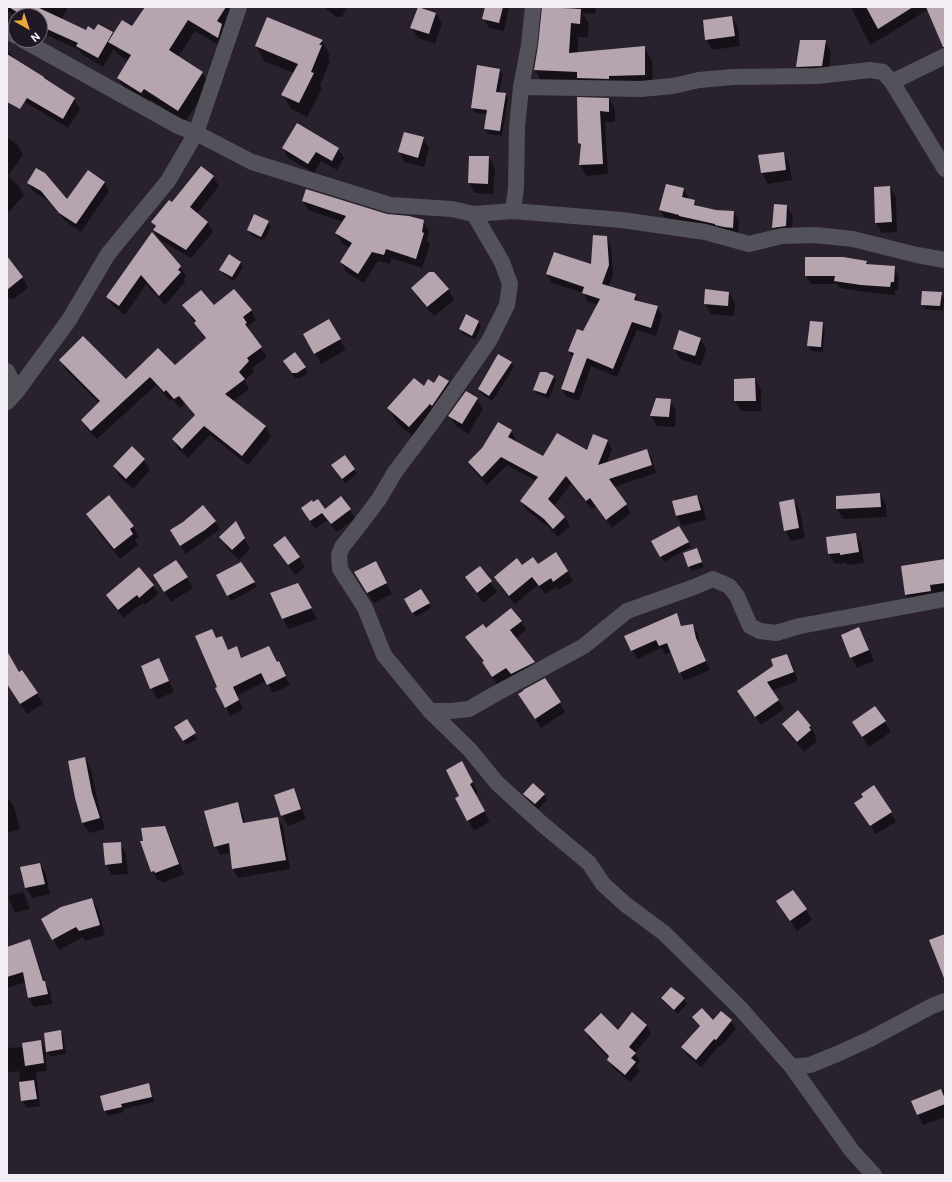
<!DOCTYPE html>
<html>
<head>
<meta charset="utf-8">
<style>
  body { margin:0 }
  #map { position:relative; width:952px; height:1182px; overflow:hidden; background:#2a212e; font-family:Roboto,sans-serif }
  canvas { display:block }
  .frame { position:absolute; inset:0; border:8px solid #f3edf6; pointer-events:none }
  .north { position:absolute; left:8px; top:8px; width:40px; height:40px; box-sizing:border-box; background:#201824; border:1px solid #746d78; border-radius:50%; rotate:141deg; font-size:11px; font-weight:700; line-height:16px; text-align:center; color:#f3edf6 }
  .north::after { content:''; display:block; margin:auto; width:14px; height:18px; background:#eca93a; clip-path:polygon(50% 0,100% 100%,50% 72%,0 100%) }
</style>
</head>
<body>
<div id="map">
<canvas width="952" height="1182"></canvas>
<div class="frame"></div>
<div class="north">N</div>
</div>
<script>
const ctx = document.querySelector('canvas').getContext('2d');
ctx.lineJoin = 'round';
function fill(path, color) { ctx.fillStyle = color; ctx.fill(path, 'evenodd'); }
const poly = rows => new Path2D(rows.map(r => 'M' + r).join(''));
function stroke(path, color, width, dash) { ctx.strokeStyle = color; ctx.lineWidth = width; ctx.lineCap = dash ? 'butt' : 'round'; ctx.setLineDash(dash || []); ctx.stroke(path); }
const shadow = poly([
  [7,7,68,7,61,20,86,31,112,33,114,35,132,28,146,7,231,7,226,17,229,24,225,49,195,31,178,57,203,73,209,85,185,122,151,100,148,104,125,90,118,78,129,61,116,53,114,49,103,67,83,55,79,50,40,32,40,16,16,17,7,11],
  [324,7,347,7,342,17,336,17],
  [486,7,509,7,504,31,489,28,484,19],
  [574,7,596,7,595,14,582,13,589,24,588,37,578,37,578,53,644,47,652,61,653,89,543,84,535,70,576,10],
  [851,7,929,7,930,8,894,31,870,45],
  [436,13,442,24,435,44,418,38,412,28],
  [732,17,738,28,740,46,712,50,706,39],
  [267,19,322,41,330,55,328,58,330,61,320,85,322,89,307,117,291,109,283,95,294,73,264,61,256,46],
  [825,41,831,52,828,76,803,77,797,67],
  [7,51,11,54,15,60,74,99,80,109,68,128,25,102,7,89],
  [477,66,500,70,503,75,499,93,506,94,508,99,502,136,488,134,485,129,487,114,475,113,472,108],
  [578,98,609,99,615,109,615,122,605,122,608,174,586,176,580,165,582,148,579,143],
  [7,138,8,138,18,145,23,155,8,176,18,185,24,195,7,214],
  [423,138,429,148,424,167,405,162,399,152],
  [283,148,338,149,344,158,337,170,321,161,314,173,288,158],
  [783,153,789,163,792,180,768,184,762,173,759,156],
  [489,157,495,168,493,194,475,193,469,183],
  [201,167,213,177,219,186,197,214,208,223,213,232,191,258,160,240,154,230,156,228,152,223,172,204],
  [104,182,109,191,81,232,65,221,47,200,33,191,28,183,67,201],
  [890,187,896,198,897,232,882,233,876,223],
  [684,189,689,199,694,201,698,207,716,211,734,212,739,221,738,237,666,219,660,210],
  [303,201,423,221,429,231,427,240,430,244,422,268,391,258,390,264,378,261,364,283,346,272,341,262,350,248,342,243,336,233,343,222,308,210],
  [787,206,793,217,791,237,779,238,773,228],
  [268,222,271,227,265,239,264,239,263,241,251,235,248,230],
  [152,233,180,267,186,276,184,279,185,282,165,305,146,284,125,315,113,306,107,297],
  [606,237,611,246,613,275,608,287,635,295,639,302,657,307,662,316,656,336,637,330,617,377,591,366,579,401,567,397,562,389,573,358,569,351,584,333,598,305,588,302,584,293,552,283,547,274,592,266],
  [7,258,23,278,28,288,12,300,10,297,7,300],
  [240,262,243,267,234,281,223,274,221,270],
  [866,262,869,265,894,267,899,276,898,290,895,290,895,295,866,292,840,288,837,284,811,284,806,276],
  [412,288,448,289,454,300,434,316,418,298],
  [729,292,735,303,734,316,711,314,705,304],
  [941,293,944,298,943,311,925,309,922,304],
  [184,306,214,307,251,310,256,320,248,326,252,333,251,334,267,357,252,368,254,371,245,381,249,389,233,401,266,427,271,437,248,465,210,435,188,458,178,449,173,439,195,416,185,404,180,408,172,399,170,401,156,385,97,439,88,430,82,420,99,403,66,370,60,360,125,380,175,366,206,340],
  [329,320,346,350,321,364,304,334],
  [479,322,481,327,475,340,463,334,460,329],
  [823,323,825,328,823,352,811,351,808,346],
  [700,338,706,349,701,366,680,359,674,348],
  [295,353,308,373,300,378,295,378,287,366],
  [511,362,514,367,492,401,482,394,479,389],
  [439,376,449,382,458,398,419,442,398,424,388,408,425,388,434,384],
  [553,377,556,381,549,399,537,394,534,390],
  [755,379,761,390,761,411,741,411,735,401,735,380],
  [477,399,483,409,468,434,456,426,450,416],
  [670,400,676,411,675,427,657,426,651,416],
  [511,431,516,440,515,442,544,458,587,451,607,440,612,449,607,463,647,450,652,459,656,473,614,487,631,513,612,528,596,506,592,509,571,484,554,506,565,517,570,526,558,537,550,528,526,510,521,501,536,481,507,465,487,485,474,471,469,463],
  [132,448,144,460,150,470,133,489,120,477,114,467],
  [354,469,357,474,345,483,335,470],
  [880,494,886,505,887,517,843,519,837,509],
  [697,496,703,506,706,520,682,526,676,516,673,502],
  [341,498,355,518,337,532,327,520,315,529,302,509,325,510],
  [794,501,800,511,805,538,791,541,785,530],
  [87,515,133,526,139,537,135,540,138,545,120,559,93,525],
  [215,521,220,529,186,554,176,539],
  [679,527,691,547,664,562,653,542],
  [241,533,250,549,239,560,227,548,221,537],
  [855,534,861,544,864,563,847,565,846,563,835,564,829,554,827,538],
  [274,545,299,557,305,567,295,575],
  [696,549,704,567,692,571,689,566],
  [556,554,573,581,559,590,557,587,545,594,538,585,515,604,500,586,495,577,522,566,537,566],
  [941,558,945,558,945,594,912,605,906,595,941,561],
  [176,561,193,588,171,602,160,585],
  [480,567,497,592,483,603,466,578],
  [138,568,153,586,158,594,145,605,143,603,123,618,107,595],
  [381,573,392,594,374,603,361,583],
  [217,576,254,582,257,587,231,601],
  [297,584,317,619,289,629,283,619],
  [421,590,431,608,416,617,406,600],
  [676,615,682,626,693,625,698,634,700,648,710,670,684,681,671,652,665,655,662,648,637,659,632,650],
  [521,621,526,630,516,639,539,671,498,686,488,672,484,662,467,638,486,630],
  [859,629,865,639,874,661,857,668,851,657],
  [222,637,229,651,236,648,242,659,269,647,290,685,273,693,266,681,237,696,243,709,230,716,226,707,218,688,216,639],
  [7,653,19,673,37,693,43,704,27,714,7,684],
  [786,655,792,664,798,681,772,691,784,709,761,725,744,700],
  [159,660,174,692,157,699,142,667],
  [545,679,565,712,541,728,525,703],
  [875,707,891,732,869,747,859,732],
  [187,721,197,739,186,745,176,727],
  [783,724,810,726,816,736,815,738,817,741,804,752,789,734],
  [85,758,91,769,98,804,105,829,89,833,83,823],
  [468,773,478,793,475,795,490,822,474,831,456,799,461,796],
  [293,789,299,800,306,819,288,826,282,815],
  [524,794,544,795,547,800,538,809,527,799],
  [9,799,14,807,20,829,7,833,7,800],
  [237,803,242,812,246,824,277,818,283,827,290,869,238,878,233,869,231,852,220,855,215,846],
  [861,812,891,813,896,822,876,834],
  [165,827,170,837,184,874,162,883,160,880,158,881,152,871,144,842],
  [120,843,126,854,128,874,112,875,106,864],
  [40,864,46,874,50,894,32,898,26,888,22,868],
  [23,892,30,909,15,913,8,896],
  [92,899,98,910,105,935,85,941,83,937,59,950,53,939],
  [778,902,806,909,812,920,797,931],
  [7,925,9,932,7,933],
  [29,941,34,950,45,983,50,991,52,1004,34,1007,29,998,26,982,7,988,7,963],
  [662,999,684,999,687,1004,678,1014,665,1003],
  [721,1013,731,1021,736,1029,720,1047,719,1046,701,1067,687,1055,683,1047,700,1027,693,1017,713,1022],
  [632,1014,647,1025,651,1034,635,1053,640,1061,636,1066,640,1071,630,1082,613,1068,608,1060,609,1058,589,1038,585,1030,619,1031],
  [60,1031,63,1036,66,1054,50,1056,47,1051],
  [40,1041,45,1048,47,1071,36,1072,40,1106,27,1108,22,1100,19,1071,7,1073,7,1048,23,1047],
  [148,1084,151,1089,154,1102,123,1109,124,1112,108,1116,105,1111,101,1097],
  [945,1089,945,1117,923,1125,912,1101]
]);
const building = poly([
  [9,7,37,7,86,30,88,26,94,30,98,24,113,32,98,58,76,46,78,43,40,26,40,16,23,16],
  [145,7,226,7,217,21,222,24,218,38,188,20,169,50,203,72,178,111,144,89,141,93,117,78,131,55,108,42,122,20,132,26],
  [418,7,436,13,429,34,410,28],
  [485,7,503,7,499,23,482,19],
  [542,7,581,9,580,24,571,23,569,53,645,46,645,75,609,76,609,79,577,78,577,72,534,70,538,46],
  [866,7,913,7,878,29],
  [926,7,945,7,945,47,943,47],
  [732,16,735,36,705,40,703,20],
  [267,17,323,40,319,45,322,45,311,72,314,73,299,103,281,95,298,64,255,46],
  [800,40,826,40,822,66,796,67],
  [7,54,44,77,44,78,75,98,63,119,27,98,20,109,7,102],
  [477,65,500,69,496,92,506,93,500,131,484,129,487,110,471,108],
  [577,97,609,98,609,112,600,111,603,164,579,165,581,144,578,143],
  [297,123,339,148,332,161,316,152,308,164,282,148],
  [404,132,424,137,418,158,398,152],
  [784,152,786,170,761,173,758,155],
  [469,156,489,156,488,184,468,183],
  [201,166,214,176,190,207,208,222,186,250,153,230,156,226,151,222,169,200,172,202],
  [36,168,45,173,67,199,88,170,105,182,76,224,59,213,41,191,27,183],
  [666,184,684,188,682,197,695,200,694,205,716,210,734,211,733,228,724,227,715,225,715,224,679,216,679,215,659,210],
  [890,186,892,222,875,223,874,187],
  [306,189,387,214,409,216,424,220,422,232,424,233,416,259,386,249,384,255,372,252,358,274,340,262,352,243,335,233,346,216,302,201],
  [774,204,787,205,786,226,772,228],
  [254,214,269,221,261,237,247,230],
  [152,232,181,266,178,270,181,272,159,296,141,275,119,306,106,297],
  [593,235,607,236,609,265,602,284,636,294,634,300,658,306,651,328,632,322,613,369,587,358,574,393,561,389,574,353,568,351,577,329,583,331,600,299,582,293,584,287,546,274,554,252,591,264],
  [229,254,241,262,232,277,219,270],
  [7,256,23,277,7,290],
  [805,257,843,257,867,261,866,264,895,266,894,282,891,282,890,287,861,285,834,281,835,276,805,276],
  [429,272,434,272,449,289,427,307,411,288],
  [234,289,252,310,243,317,247,323,245,324,262,347,247,358,249,361,239,372,245,379,225,394,266,426,242,456,204,426,182,449,172,439,195,415,179,396,174,399,166,390,164,392,150,377,91,431,81,420,100,401,59,360,83,336,126,379,158,348,175,365,206,338,194,323,196,321,182,305,201,290,214,305],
  [705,289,729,292,728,306,704,304],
  [922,291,942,292,940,306,921,305],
  [466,314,479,321,472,336,459,329],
  [329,319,341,339,314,354,303,334],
  [810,321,823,322,821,347,807,346],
  [679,330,701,338,695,356,673,349],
  [295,352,306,367,297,373,292,373,283,361],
  [498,354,512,362,489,396,478,389],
  [540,372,546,372,554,376,546,394,533,390],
  [439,375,449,381,432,406,430,404,409,427,387,408,414,378,424,386,428,379,434,383],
  [755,378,756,401,734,401,734,379],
  [466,391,478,398,462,424,448,416],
  [656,398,671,399,669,417,650,416],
  [498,422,512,430,508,437,543,456,557,433,587,450,593,434,608,440,598,465,647,449,652,465,609,479,627,504,606,520,590,498,586,501,566,476,548,499,565,517,553,529,544,519,520,501,538,477,501,457,482,477,468,462,482,448],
  [132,446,145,459,126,479,113,466],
  [345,455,355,469,342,479,331,465],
  [880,493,881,507,836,509,836,496],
  [109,495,134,526,130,529,133,534,114,549,86,514],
  [697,495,701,510,676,516,672,501],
  [341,496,351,509,331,524,322,513,310,521,301,508,312,500,313,502,318,499,325,509],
  [794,499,799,528,784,531,779,502],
  [203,505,216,521,205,530,180,546,170,530,183,522],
  [236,521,245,538,232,550,219,537],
  [679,526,689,542,660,557,651,541],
  [856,533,859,552,840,555,840,553,828,554,826,537],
  [285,536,300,557,288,565,273,545],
  [697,548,702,562,688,567,683,553],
  [556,552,568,571,553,582,551,578,539,586,532,577,509,596,494,577,517,558,522,565,533,557,538,564],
  [945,559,945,583,930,585,931,591,905,595,901,566],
  [176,560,188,577,164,592,153,575],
  [376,561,387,583,367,593,354,572],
  [241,562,255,582,227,596,216,575],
  [480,566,492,581,477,593,465,577],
  [139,567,154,585,139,598,137,595,118,610,106,595],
  [298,583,312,608,282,619,270,593],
  [421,589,430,603,412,613,404,599],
  [511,608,522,621,510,630,535,662,511,674,506,668,492,677,482,662,484,661,465,637,483,624,486,628],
  [677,613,681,626,693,624,696,638,706,661,679,673,667,643,659,646,656,640,631,651,624,636],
  [859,627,869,650,850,658,841,635],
  [212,629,216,638,222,636,228,650,237,646,241,658,269,646,277,662,279,661,286,676,267,685,261,673,233,687,239,700,225,708,215,688,217,687,195,636],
  [7,651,19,672,22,670,38,693,20,704,7,684],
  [787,654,794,672,767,682,779,700,755,717,737,691,773,666,771,659],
  [159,658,169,681,150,689,141,666],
  [545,678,561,702,535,719,518,694,523,691,523,690],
  [875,706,886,721,862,737,852,722],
  [798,710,811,726,809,727,811,730,797,742,782,724],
  [187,719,196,733,183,741,174,727],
  [85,757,92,793,100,818,82,823,75,798,68,761],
  [462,761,473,782,470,784,485,811,467,821,455,798,459,796,446,770],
  [533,783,545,794,535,804,523,794],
  [874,785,892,812,870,826,854,803,863,797,861,794],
  [294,788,301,809,281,816,274,795],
  [238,802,243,823,278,817,286,860,232,869,229,843,214,847,204,811],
  [165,826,179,864,155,873,154,871,151,872,140,841,143,841,141,828],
  [121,842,122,863,105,865,103,843],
  [40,863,45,884,25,888,20,867],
  [793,890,807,909,790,921,776,901],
  [92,898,100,925,79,931,76,927,52,940,41,919,61,907],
  [945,934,945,978,944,978,929,940],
  [30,939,43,981,45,981,48,994,28,998,23,972,7,977,7,947],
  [671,987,685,998,674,1010,661,998],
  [702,1008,713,1020,721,1011,732,1020,716,1040,714,1039,696,1060,681,1047,700,1026,692,1017],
  [632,1012,647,1025,629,1047,636,1053,631,1058,636,1062,625,1075,607,1060,609,1056,584,1030,601,1013,618,1030],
  [61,1030,63,1049,46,1052,44,1033],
  [41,1040,44,1063,25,1066,22,1043],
  [34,1080,37,1099,21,1101,19,1082],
  [149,1083,152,1097,121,1104,122,1107,104,1111,100,1096],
  [941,1089,945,1099,945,1104,917,1115,911,1101]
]);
const minor = poly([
  [7,31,16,36],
  [23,40,178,126,196,133,252,162,390,205,452,209,474,214,513,211,622,220,705,232,749,244,782,236,815,235,853,239,917,255,945,260],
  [892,82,945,56],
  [521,87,641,89,673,86,699,80,733,77,817,76,870,70,883,72,892,82,945,169],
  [513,211,516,188,517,128,521,87,529,45,533,7],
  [474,214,502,262,510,284,507,305,489,341,431,424,395,472,379,499,358,527,342,547,339,555,340,569,365,608,384,655,430,711,470,750,497,783,541,823,589,863,603,884,625,904,664,933,741,1009,792,1067,852,1151,874,1175],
  [7,371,17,391],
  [7,402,17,391,69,320,108,254,168,181,196,133,239,7],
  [430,711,451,711,469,709,497,693,584,646,627,611,694,587,713,579,729,586,737,596,750,626,760,631,776,633,800,626,945,599],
  [792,1067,810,1065,837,1054,870,1039,932,1006,945,1001]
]);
fill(shadow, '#0007');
fill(building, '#b6a4af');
stroke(minor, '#53525a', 16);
</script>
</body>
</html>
